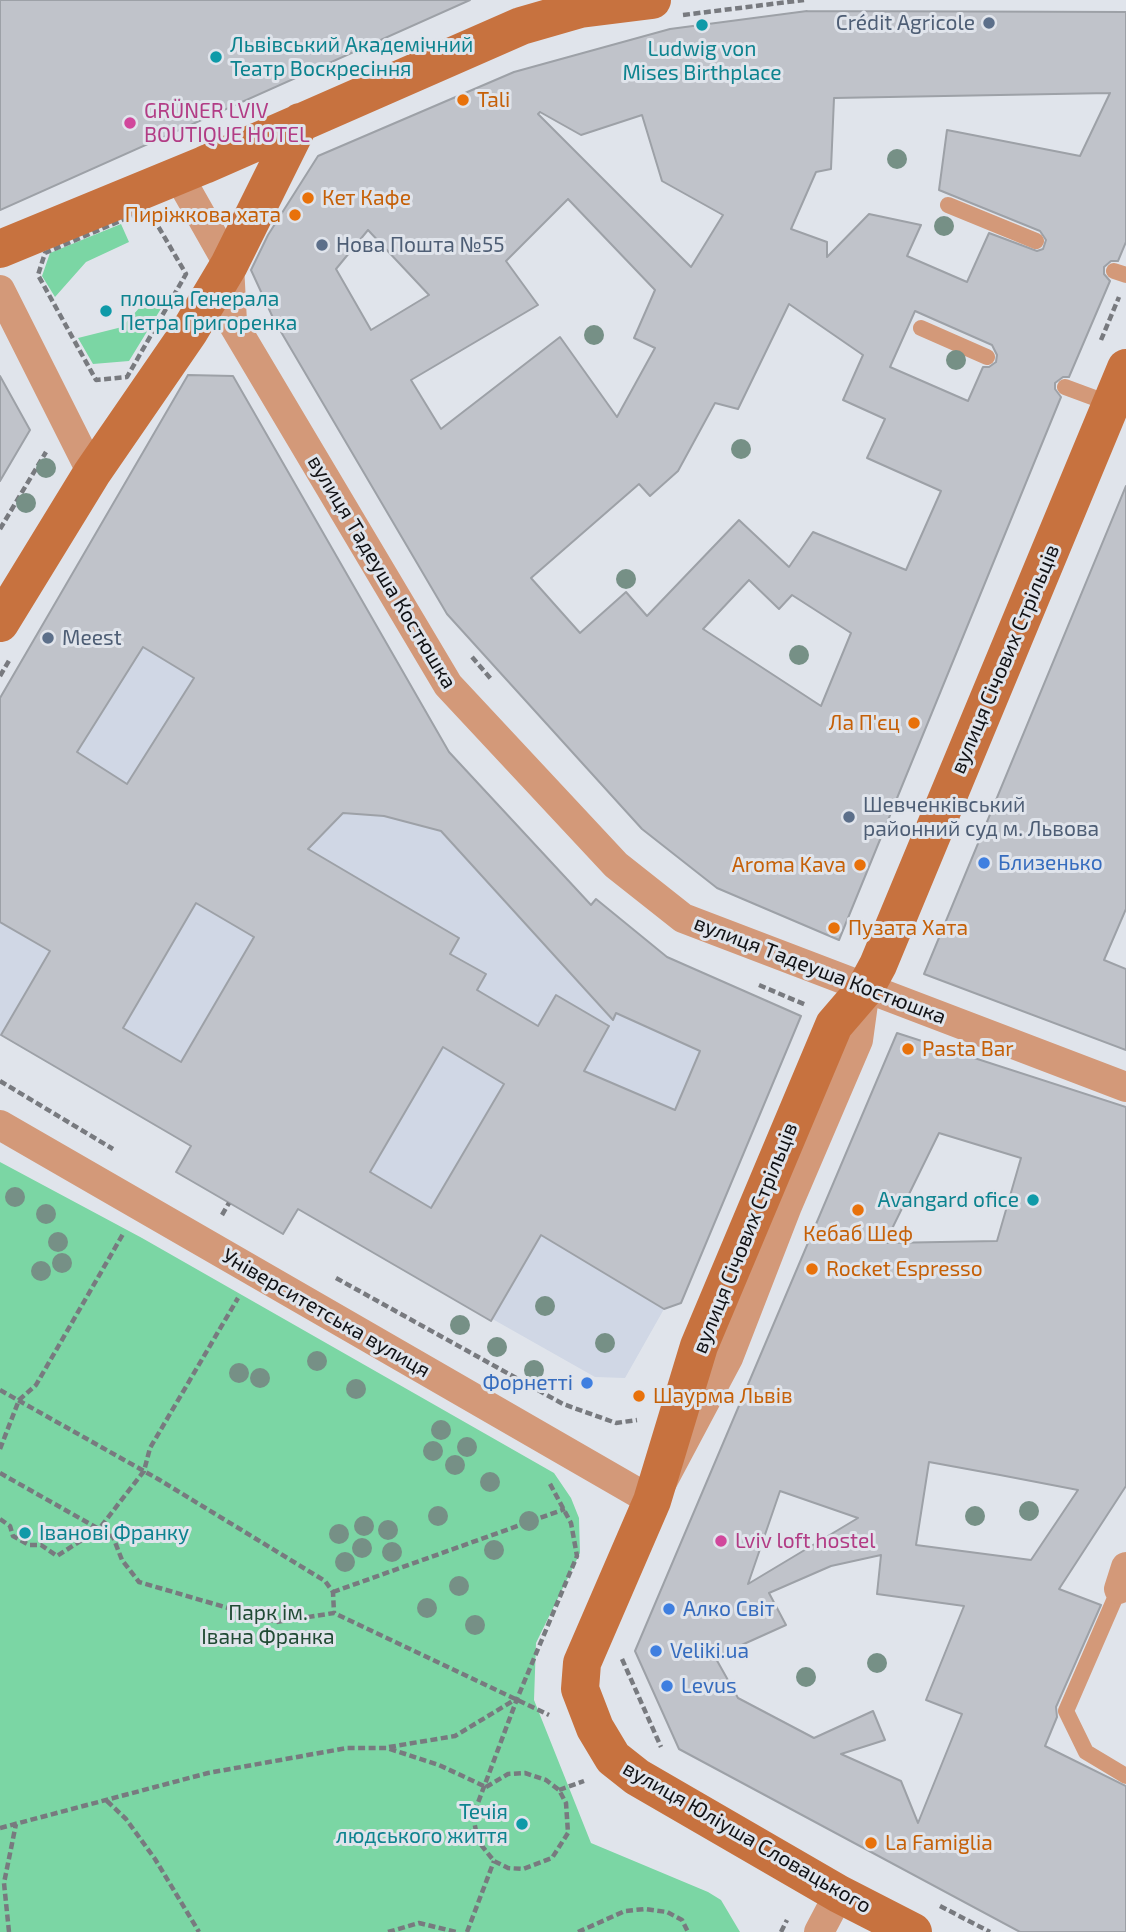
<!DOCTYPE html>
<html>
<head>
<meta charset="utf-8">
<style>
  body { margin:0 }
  canvas { display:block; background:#e0e4eb }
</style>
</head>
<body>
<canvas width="1126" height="1932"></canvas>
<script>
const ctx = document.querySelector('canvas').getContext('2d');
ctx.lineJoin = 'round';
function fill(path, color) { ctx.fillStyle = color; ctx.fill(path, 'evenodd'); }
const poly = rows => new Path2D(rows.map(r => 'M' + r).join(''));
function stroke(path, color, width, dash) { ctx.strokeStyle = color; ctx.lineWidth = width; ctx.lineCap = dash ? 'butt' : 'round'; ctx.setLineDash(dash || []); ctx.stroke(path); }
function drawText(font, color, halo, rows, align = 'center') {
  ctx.font = font + ' "Exo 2",sans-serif'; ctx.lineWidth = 6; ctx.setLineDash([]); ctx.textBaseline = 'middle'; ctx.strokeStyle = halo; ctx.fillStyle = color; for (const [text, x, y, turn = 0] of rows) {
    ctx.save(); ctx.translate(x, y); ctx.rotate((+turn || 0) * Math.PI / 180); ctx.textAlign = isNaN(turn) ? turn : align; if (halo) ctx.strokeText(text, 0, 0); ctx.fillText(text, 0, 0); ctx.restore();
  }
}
const built = poly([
  [188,375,233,376,436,729,431,733,591,904,596,899,667,957,801,1016,681,1303,664,1309,625,1378,595,1377,298,1209,283,1234,176,1172,191,1146,0,1035,0,698]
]);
const green = poly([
  [121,224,129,242,86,262,55,297,42,276,50,253],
  [151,295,162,307,129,361,93,364,78,338,122,327],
  [0,1162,142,1238,554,1473,571,1498,579,1518,580,1553,536,1643,534,1700,591,1843,708,1892,721,1900,740,1932,0,1932]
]);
const building = poly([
  [0,0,470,0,0,210,0,0],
  [807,11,1126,12,1126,242,1118,261,1111,261,1104,267,1104,274,1110,281,1069,377,1063,377,1055,383,1055,389,1061,397,839,940,717,888,642,829,447,614,274,320,251,270,268,235,318,156,514,72,670,29,807,11],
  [1110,93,1080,156,947,130,939,190,1040,231,1046,240,1043,249,1037,251,989,233,967,282,907,256,921,225,869,214,827,257,827,242,791,229,816,172,831,169,834,98,1110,93],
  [540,112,581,135,642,115,662,181,723,215,691,267,538,114,540,112],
  [568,199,655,290,634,338,655,348,617,417,560,337,441,429,411,380,538,305,506,261,568,199],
  [368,230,429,295,371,330,336,269,368,230],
  [789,304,863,355,843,400,885,419,867,458,941,491,906,570,813,532,789,567,739,520,647,616,626,592,580,633,531,578,639,484,650,496,678,471,715,403,738,409,789,304],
  [915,311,992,345,997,355,996,362,989,367,983,367,968,401,890,367,915,311],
  [749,580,779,609,792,595,851,633,821,706,703,629,749,580],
  [188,375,233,376,449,752,591,905,596,899,667,957,801,1016,681,1303,664,1309,541,1235,491,1321,298,1209,283,1234,176,1172,191,1146,1,1035,50,951,0,922,0,698,188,375],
  [143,647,194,678,127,784,77,752,143,647],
  [343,813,384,816,441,831,613,1020,616,1013,700,1051,675,1110,584,1071,609,1026,556,995,538,1026,477,990,486,974,450,954,459,938,308,849,343,813],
  [196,903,254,937,181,1062,123,1028,196,903],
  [443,1047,504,1084,431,1208,370,1172,443,1047],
  [0,376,30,430,0,481,0,376],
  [1126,486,1126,909,1104,960,1126,969,1126,1050,924,974,1126,486],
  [897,1033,1126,1107,1126,1486,1059,1589,1101,1605,1056,1707,1057,1717,1045,1746,1126,1786,1126,1932,1020,1932,679,1749,635,1651,897,1033],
  [939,1133,1021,1158,997,1241,885,1243,939,1133],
  [929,1462,1000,1475,1078,1490,1031,1560,916,1545,929,1462],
  [780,1491,858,1518,748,1584,780,1491],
  [881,1555,877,1594,964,1606,926,1700,962,1714,918,1823,901,1781,841,1754,885,1740,873,1711,814,1738,738,1698,715,1657,786,1625,769,1593,831,1566,881,1555]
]);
const path = poly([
  [683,15,804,0],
  [148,209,186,274,127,377,96,380,38,275,45,253,148,209],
  [1101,340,1119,297],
  [0,529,46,452],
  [472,657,491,679],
  [0,676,10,659],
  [759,985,806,1005],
  [0,1081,113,1149],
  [222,1215,229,1203],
  [336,1278,563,1404,616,1423,637,1420],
  [0,1390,158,1479,325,1581,333,1592,334,1613],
  [0,1449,19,1400,36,1385,123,1234],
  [0,1473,113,1537,122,1560,139,1582,276,1622,334,1613,549,1715],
  [0,1519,10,1526,13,1536,29,1545,41,1545,57,1556,99,1529,144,1471,150,1448,238,1298],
  [333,1592,565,1509],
  [622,1659,661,1747],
  [389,1747,455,1736,516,1699],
  [486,1787,508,1774,525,1773,546,1780,559,1790,566,1803,568,1833,552,1858,523,1869,508,1868,494,1861,478,1841,473,1816,517,1699,577,1556,571,1523,549,1482],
  [559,1790,584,1781],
  [107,1801,126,1819,155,1859,199,1932],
  [0,1828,208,1773,347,1748,387,1748,439,1765,486,1787],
  [940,1906,990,1932],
  [9,1932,4,1883,16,1824],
  [388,1932,419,1923,456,1932],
  [467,1932,494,1861],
  [578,1932,625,1911,645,1909,667,1912,682,1920,688,1932],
  [781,1932,787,1920]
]);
const lane = poly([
  [948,205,1036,241],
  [1114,271,1126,275],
  [921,328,987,357],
  [1065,387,1111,404],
  [1119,1589,1066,1711,1086,1752,1126,1776]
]);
const street = poly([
  [178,175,229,265,232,322,448,685,616,865,683,918,1126,1087],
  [0,290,92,473],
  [0,1125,652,1501,728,1358,787,1206,858,1040,865,989],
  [1119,1589,1126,1567],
  [819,1932,839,1894]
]);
const secondary = poly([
  [0,249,204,165,521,26,580,9,652,0],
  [0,623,92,473,189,332,229,265,300,122],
  [913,1932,839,1894,637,1777,613,1758,595,1728,580,1689,582,1663,652,1501,699,1346,834,1025,865,989,878,965,1126,368]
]);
const trees = [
  [897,159],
  [944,226],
  [594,335],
  [956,360],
  [741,449],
  [46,468],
  [26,503],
  [626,579],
  [799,655],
  [15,1197],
  [46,1214],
  [58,1242],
  [62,1263],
  [41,1271],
  [545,1306],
  [460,1325],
  [605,1343],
  [497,1347],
  [317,1361],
  [534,1370],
  [239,1373],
  [260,1378],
  [356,1389],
  [441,1430],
  [467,1447],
  [433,1451],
  [455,1465],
  [490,1482],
  [1029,1511],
  [438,1516],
  [975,1516],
  [529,1521],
  [364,1526],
  [388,1530],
  [339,1534],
  [362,1548],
  [494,1550],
  [392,1552],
  [345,1562],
  [459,1586],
  [427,1608],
  [475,1625],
  [877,1663],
  [806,1677]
];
const markers = [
  [989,23,7,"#5c6f8a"],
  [702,25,7,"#0f9aa8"],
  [216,57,7,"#0f9aa8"],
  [463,100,7,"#e8710a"],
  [130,123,7,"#d1479c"],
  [308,198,7,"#e8710a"],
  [295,215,7,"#e8710a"],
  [322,245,7,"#5c6f8a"],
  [106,311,7,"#0f9aa8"],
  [48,638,7,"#5c6f8a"],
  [914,723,7,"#e8710a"],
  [849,817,7,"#5c6f8a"],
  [984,863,7,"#3f7fe0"],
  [860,865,7,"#e8710a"],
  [834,928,7,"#e8710a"],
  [908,1049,7,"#e8710a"],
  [1033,1200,7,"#0f9aa8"],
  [858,1210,7,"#e8710a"],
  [812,1269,7,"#e8710a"],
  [587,1383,7,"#3f7fe0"],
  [639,1396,7,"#e8710a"],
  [25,1533,7,"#0f9aa8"],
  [721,1541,7,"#d1479c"],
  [669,1609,7,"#3f7fe0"],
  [656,1651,7,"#3f7fe0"],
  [667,1686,7,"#3f7fe0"],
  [522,1824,7,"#0f9aa8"],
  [871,1843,7,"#e8710a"]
];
const serviceNames = [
  ["Crédit Agricole",975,23,"right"],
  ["Нова Пошта №55",336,245],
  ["Meest",62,638],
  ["Шевченківський",863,805],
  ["районний суд м. Львова",863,829]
];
const cultureNames = [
  ["Львівський Академічний",230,45],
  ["Театр Воскресіння",230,69],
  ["Ludwig von",702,49,"center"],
  ["Mises Birthplace",702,73,"center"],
  ["площа Генерала",120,299],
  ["Петра Григоренка",120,323],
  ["Avangard ofice",1019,1200,"right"],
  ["Іванові Франку",39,1533],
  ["Течія",508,1812,"right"],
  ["людського життя",508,1836,"right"]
];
const foodNames = [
  ["Tali",477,100],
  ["Кет Кафе",322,198],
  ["Пиріжкова хата",281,215,"right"],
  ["Ла П'єц",900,723,"right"],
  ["Aroma Kava",846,865,"right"],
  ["Пузата Хата",848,928],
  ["Pasta Bar",922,1049],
  ["Кебаб Шеф",858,1234,"center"],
  ["Rocket Espresso",826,1269],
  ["Шаурма Львів",653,1396],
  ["La Famiglia",885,1843]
];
const hotelNames = [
  ["GRÜNER LVIV",144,111],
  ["BOUTIQUE HOTEL",144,135],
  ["Lviv loft hostel",735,1541]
];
const streetNames = [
  ["вулиця Тадеуша Костюшка",382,572,59],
  ["вулиця Січових Стрільців",1005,659,-67],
  ["вулиця Тадеуша Костюшка",820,970,21],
  ["вулиця Січових Стрільців",745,1238,-68],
  ["Університетська вулиця",326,1313,30],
  ["вулиця Юліуша Словацького",747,1837,30]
];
const shopNames = [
  ["Близенько",998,863],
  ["Форнетті",573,1383,"right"],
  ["Алко Світ",683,1609],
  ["Veliki.ua",670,1651],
  ["Levus",681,1686]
];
const parkNames = [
  ["Парк ім.",268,1613],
  ["Івана Франка",268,1637]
];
fill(built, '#d0d7e5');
fill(green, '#7bd6a4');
fill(building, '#c0c3ca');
stroke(building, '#9da1a7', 2);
stroke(path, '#787a7f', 4.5, [7, 3.5]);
stroke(lane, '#d39979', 16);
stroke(street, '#d39979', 30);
stroke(secondary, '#c7723f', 38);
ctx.fillStyle = '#769086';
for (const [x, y] of trees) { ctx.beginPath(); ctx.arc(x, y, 10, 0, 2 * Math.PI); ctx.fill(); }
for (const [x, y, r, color] of markers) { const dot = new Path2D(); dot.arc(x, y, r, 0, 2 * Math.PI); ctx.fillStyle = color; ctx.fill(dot); stroke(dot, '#e0e4eb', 2.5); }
drawText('21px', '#4e5e75', '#e0e4eb', serviceNames, 'left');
drawText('21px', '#0d838f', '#e0e4eb', cultureNames, 'left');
drawText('21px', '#c56008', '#e0e4eb', foodNames, 'left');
drawText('21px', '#b23c85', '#e0e4eb', hotelNames, 'left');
drawText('21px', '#101114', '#e0e4eb', streetNames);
drawText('21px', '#366cbe', '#e0e4eb', shopNames, 'left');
drawText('21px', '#204b34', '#e0e4eb', parkNames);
</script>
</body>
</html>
